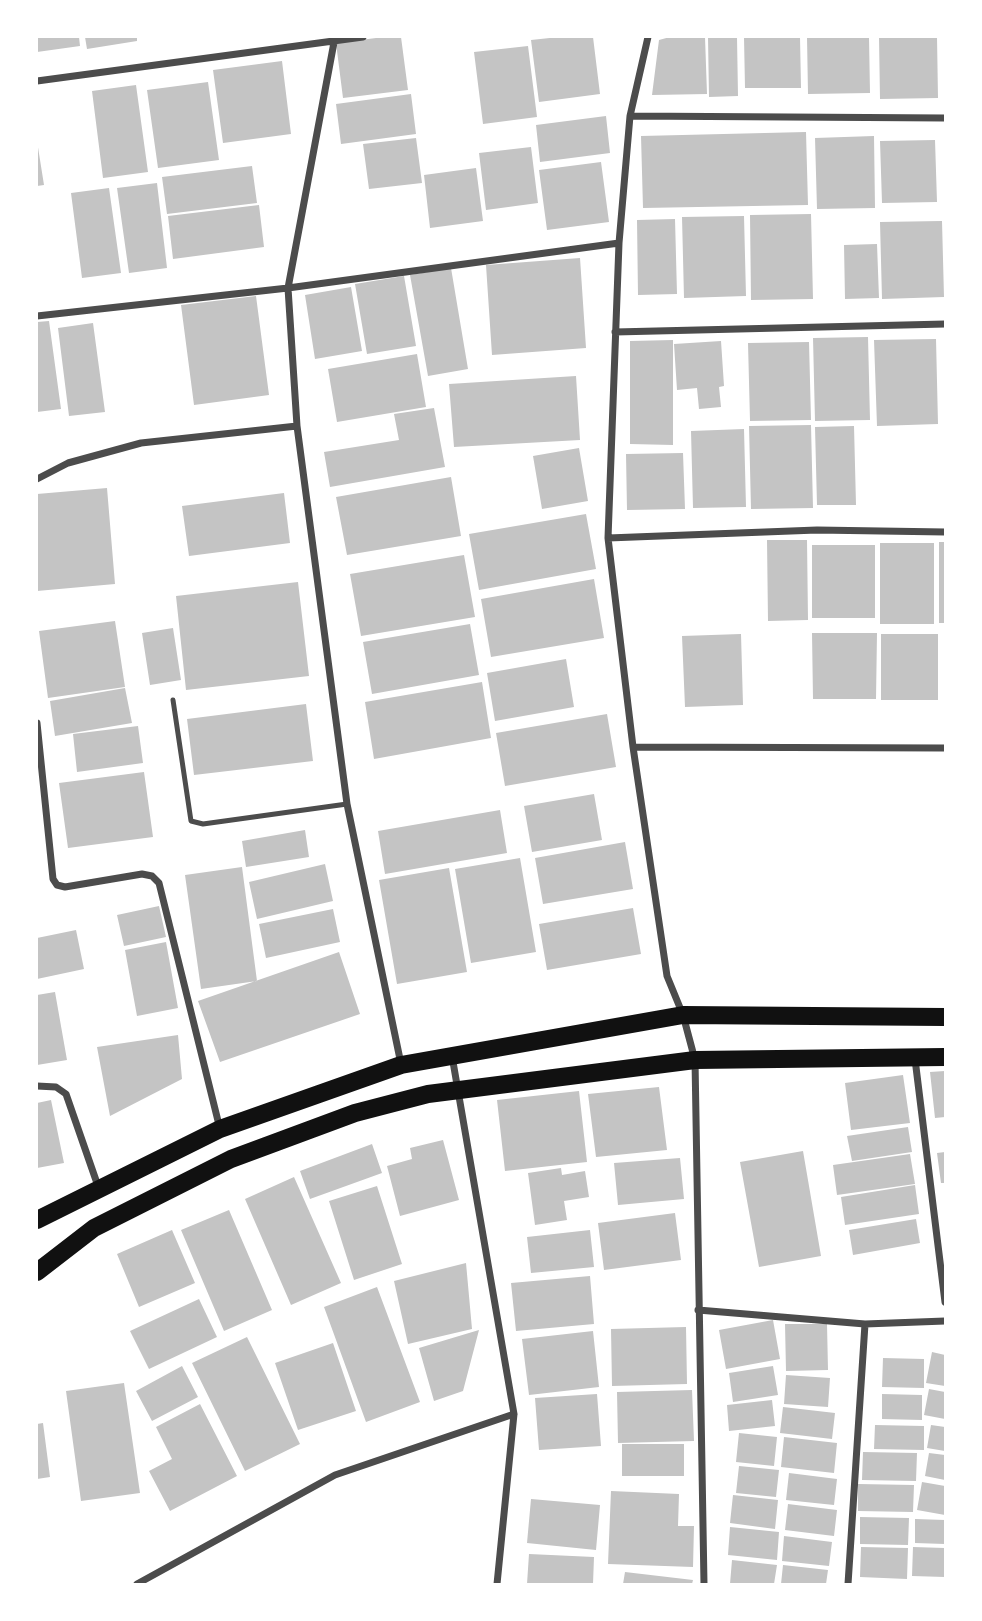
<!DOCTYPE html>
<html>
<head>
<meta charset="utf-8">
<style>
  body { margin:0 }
  #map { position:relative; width:982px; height:1621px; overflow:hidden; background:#fff; font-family:Overpass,sans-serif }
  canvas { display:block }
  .frame { position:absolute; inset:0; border:38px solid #fff; pointer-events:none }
</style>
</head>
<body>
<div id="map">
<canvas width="982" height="1621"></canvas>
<div class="frame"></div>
</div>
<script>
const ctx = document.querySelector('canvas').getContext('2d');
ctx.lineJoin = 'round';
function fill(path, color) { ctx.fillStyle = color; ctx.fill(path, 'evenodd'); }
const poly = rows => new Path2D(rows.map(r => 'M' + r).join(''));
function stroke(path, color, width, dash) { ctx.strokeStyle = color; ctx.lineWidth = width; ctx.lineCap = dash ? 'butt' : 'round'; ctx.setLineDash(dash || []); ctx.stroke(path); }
const building = poly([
  [37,37,79,37,80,46,37,52],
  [85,37,137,37,137,41,87,49],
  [384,37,401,37,408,90,343,98,336,43],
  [559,37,593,37,600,94,539,102,531,40],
  [670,37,705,37,707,94,652,95,659,40],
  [708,37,737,37,738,96,709,97],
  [744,37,800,37,801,88,745,88],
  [807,37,869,37,870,93,808,94],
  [879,37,937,37,938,98,880,99],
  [528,46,537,117,483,124,474,52],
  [282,61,291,134,223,143,213,70],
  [208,82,219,160,158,168,147,90],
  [136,85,148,172,103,178,92,91],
  [411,94,416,134,341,144,336,104],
  [606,116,610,153,540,162,536,125],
  [806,132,808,205,643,208,641,136],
  [874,136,875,208,817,209,815,138],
  [416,138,422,183,369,189,363,144],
  [935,140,937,202,882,203,880,141],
  [37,141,44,185,37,186],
  [531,147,538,203,486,210,479,153],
  [601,162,609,222,547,230,539,170],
  [252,166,257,203,167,214,162,177],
  [476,168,483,221,430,228,424,175],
  [157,183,167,268,129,273,117,188],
  [109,188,121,273,82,278,71,193],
  [259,205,264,247,173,259,168,216],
  [811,214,813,299,751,300,750,215],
  [744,216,746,296,684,298,682,217],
  [675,219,677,294,638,295,637,220],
  [942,221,944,297,882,299,880,222],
  [877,244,879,298,845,299,844,245],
  [580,258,586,348,492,355,486,265],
  [451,268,468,369,428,376,410,275],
  [404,276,416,346,367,354,355,284],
  [351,287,362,351,315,359,305,295],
  [256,296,269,395,194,405,181,305],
  [49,321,61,409,37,412,37,322],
  [93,323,105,412,69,416,58,328],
  [868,337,870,420,815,421,813,338],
  [936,339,938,424,877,426,874,340],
  [673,340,673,445,630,444,630,341],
  [721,341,724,386,719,387,721,407,699,409,697,388,677,390,674,344],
  [809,342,811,420,750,421,748,343],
  [417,354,426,407,337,422,328,369],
  [576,376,580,440,454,447,449,384],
  [434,408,445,467,330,487,324,452,399,440,394,414],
  [811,425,813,508,751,509,749,426],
  [854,426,856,505,817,505,815,427],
  [744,429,746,507,693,508,691,431],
  [579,448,588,501,542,509,533,456],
  [683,453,685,509,627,510,626,454],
  [451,477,461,536,347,555,336,497],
  [107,488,115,584,37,591,37,494],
  [284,493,290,543,189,556,182,506],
  [586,514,596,569,479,590,469,534],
  [767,540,807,540,808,620,768,621],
  [939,542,945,542,945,623,939,623],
  [880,543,934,543,934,624,880,624],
  [812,545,875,545,875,618,812,618],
  [464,555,475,617,361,636,350,574],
  [594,579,604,638,491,657,481,599],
  [298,582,309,676,186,690,176,596],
  [115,621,125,687,48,698,39,631],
  [470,624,479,675,372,694,363,642],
  [173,628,181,680,150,685,142,633],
  [812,633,877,633,876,699,813,699],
  [741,634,743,705,685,707,682,636],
  [881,634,938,634,938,700,881,700],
  [566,659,574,707,495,721,487,673],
  [482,682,491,738,374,759,365,702],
  [125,688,132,723,55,736,50,701],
  [306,704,313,761,194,775,187,719],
  [607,714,616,767,505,786,496,733],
  [138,726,143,763,77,772,73,734],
  [144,772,153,837,68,848,59,783],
  [594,794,602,840,532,852,524,806],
  [500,810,507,853,385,874,378,831],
  [305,830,309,857,246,867,242,841],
  [625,842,633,889,543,904,535,858],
  [520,858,536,952,471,963,455,869],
  [325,864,333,901,257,919,249,882],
  [242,867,257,981,201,989,185,875],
  [449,868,467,972,397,984,379,880],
  [159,906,166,937,124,946,117,915],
  [633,908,641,954,547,970,539,924],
  [333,909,340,942,266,958,259,924],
  [76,930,84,969,37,979,37,938],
  [166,942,178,1008,137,1016,125,950],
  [339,952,360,1014,220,1062,198,1001],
  [55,992,67,1060,37,1065,37,995],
  [178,1035,182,1079,110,1116,97,1047],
  [945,1071,945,1117,935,1118,930,1072],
  [903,1075,910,1123,851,1130,845,1083],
  [659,1087,667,1150,596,1157,588,1094],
  [579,1091,587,1162,505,1171,497,1100],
  [51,1100,64,1163,37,1168,37,1103],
  [908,1127,912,1152,852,1161,847,1136],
  [443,1140,459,1200,400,1216,387,1166,412,1159,410,1148],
  [372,1144,382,1173,310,1199,300,1171],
  [803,1151,821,1256,759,1267,740,1162],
  [945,1152,945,1183,941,1183,937,1153],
  [910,1154,915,1184,837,1195,833,1165],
  [680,1158,684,1199,618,1205,614,1163],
  [561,1168,562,1175,585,1171,589,1197,564,1201,567,1220,535,1225,528,1173],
  [294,1177,341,1283,291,1305,245,1199],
  [915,1185,919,1214,845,1225,841,1197],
  [377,1186,402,1264,354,1280,329,1201],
  [229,1210,272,1310,224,1331,181,1230],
  [675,1213,681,1260,604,1270,598,1223],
  [916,1219,920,1243,853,1255,849,1230],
  [172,1230,195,1283,139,1307,117,1254],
  [590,1230,594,1267,531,1273,527,1237],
  [466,1263,472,1329,408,1344,394,1281],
  [590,1276,594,1324,516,1331,511,1283],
  [377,1287,420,1402,366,1422,324,1307],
  [199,1299,217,1337,149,1369,130,1331],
  [773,1320,780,1359,726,1369,719,1330],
  [785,1324,827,1324,828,1370,786,1371],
  [686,1327,687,1384,612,1386,611,1329],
  [479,1330,463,1391,434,1401,419,1348],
  [593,1331,599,1387,529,1395,522,1339],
  [247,1337,300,1444,245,1471,192,1363],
  [333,1343,356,1411,298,1430,275,1363],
  [932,1352,945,1355,945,1386,926,1383],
  [883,1358,924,1359,924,1388,882,1387],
  [182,1366,198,1397,152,1421,136,1391],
  [773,1366,778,1395,733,1402,729,1373],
  [786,1375,830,1378,828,1407,784,1404],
  [124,1383,140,1493,81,1501,66,1391],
  [929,1389,945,1392,945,1419,924,1415],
  [692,1390,694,1441,618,1443,617,1392],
  [597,1394,601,1446,539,1450,535,1398],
  [882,1394,922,1395,922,1420,882,1419],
  [772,1400,775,1426,729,1431,727,1405],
  [200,1404,237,1476,170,1511,149,1471,172,1459,156,1427],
  [783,1407,835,1413,832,1439,780,1433],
  [43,1423,50,1477,37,1479,37,1424],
  [875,1425,924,1426,924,1450,874,1449],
  [931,1425,945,1427,945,1451,927,1448],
  [739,1433,777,1437,774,1466,736,1462],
  [784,1437,837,1443,834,1473,781,1467],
  [622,1444,684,1444,684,1476,622,1476],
  [863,1452,917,1453,916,1481,862,1480],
  [929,1453,945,1455,945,1480,925,1476],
  [739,1466,779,1470,776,1497,736,1493],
  [789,1473,837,1479,834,1505,786,1500],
  [922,1482,945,1486,945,1515,917,1510],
  [858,1484,914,1485,913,1512,858,1511],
  [611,1491,679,1494,678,1526,694,1526,693,1567,608,1564],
  [733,1495,778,1500,775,1529,730,1523],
  [531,1499,600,1505,596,1550,527,1543],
  [788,1504,837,1510,834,1536,785,1530],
  [860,1517,909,1518,908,1545,860,1544],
  [915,1519,945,1520,945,1544,915,1543],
  [730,1527,779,1532,777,1560,728,1555],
  [784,1536,832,1542,829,1566,782,1561],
  [861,1547,908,1548,907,1579,860,1577],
  [913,1547,945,1548,945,1577,912,1576],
  [529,1554,594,1557,593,1584,527,1584],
  [732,1560,777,1565,774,1584,730,1584],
  [783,1565,828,1570,826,1584,781,1584],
  [625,1572,693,1580,692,1584,623,1584]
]);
const service = poly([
  [173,700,191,821,203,824,347,804]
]);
const minor = poly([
  [335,37,288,288,297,426,347,804,401,1064],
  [648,37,630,116,619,243,608,538,633,747,667,976,683,1015,695,1060,704,1584],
  [37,81,363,37],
  [630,116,945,118],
  [37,316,288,288,619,243],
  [615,332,945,324],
  [37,479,68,463,141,443,297,426],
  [608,538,817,530,945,532],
  [37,723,53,879,57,885,65,887,142,874,152,876,159,883,220,1129],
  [633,747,945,748],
  [452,1056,514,1414,497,1584],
  [915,1059,945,1302],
  [37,1086,56,1087,66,1094,99,1189],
  [698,1310,865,1324,945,1321],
  [137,1584,335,1475,514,1414],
  [848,1584,865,1324]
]);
const primary = poly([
  [37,1220,220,1129,401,1065,683,1015,945,1017],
  [37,1272,94,1228,231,1159,355,1113,428,1094,695,1060,945,1057]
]);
fill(building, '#c4c4c4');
stroke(service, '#4c4c4c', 5);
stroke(minor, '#4c4c4c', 7);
stroke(primary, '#111', 18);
</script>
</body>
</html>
